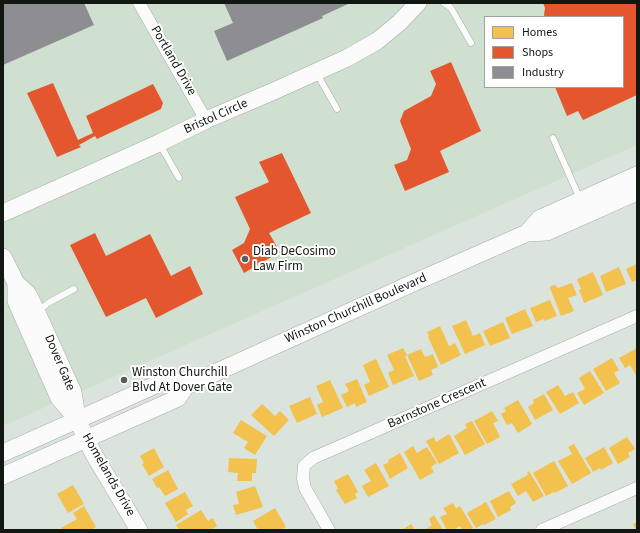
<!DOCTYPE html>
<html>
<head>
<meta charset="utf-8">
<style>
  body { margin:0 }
  #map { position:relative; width:640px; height:533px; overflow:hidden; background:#dbe4dc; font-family:"Source Sans 3",sans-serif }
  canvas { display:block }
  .frame { position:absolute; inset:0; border:4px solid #111711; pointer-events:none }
  .legend { position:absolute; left:484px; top:16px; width:140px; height:72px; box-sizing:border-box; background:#fff; border:1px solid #a0a2a0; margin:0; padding:5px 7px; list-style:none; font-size:12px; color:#111711 }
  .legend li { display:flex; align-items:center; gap:8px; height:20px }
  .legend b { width:20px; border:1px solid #a0a2a0 }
</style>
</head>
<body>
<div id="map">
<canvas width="640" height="533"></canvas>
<div class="frame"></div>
<ul class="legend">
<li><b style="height:11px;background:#f2c14e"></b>Homes</li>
<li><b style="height:11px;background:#e4572e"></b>Shops</li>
<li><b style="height:11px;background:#8d8d92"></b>Industry</li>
</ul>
</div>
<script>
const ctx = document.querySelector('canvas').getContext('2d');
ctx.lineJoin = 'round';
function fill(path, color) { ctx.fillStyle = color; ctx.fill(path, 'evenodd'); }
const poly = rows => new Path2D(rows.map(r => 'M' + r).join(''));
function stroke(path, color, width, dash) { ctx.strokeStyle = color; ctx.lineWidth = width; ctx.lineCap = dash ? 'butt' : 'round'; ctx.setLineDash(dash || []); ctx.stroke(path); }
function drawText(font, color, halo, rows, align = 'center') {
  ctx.font = font + ' "Source Sans 3",sans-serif'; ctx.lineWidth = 4; ctx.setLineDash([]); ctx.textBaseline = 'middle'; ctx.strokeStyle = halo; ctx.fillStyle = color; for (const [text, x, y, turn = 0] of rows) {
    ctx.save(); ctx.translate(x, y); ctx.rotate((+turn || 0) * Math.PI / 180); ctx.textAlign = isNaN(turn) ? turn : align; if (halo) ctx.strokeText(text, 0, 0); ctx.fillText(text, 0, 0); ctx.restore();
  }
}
const built = poly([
  [3,3,637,3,637,145,3,426],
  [485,17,623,17,623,87,485,87]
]);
const homes = poly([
  [637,264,637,280,632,282,626,269],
  [619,267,626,284,606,292,600,276],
  [593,272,603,295,584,303,579,290,581,289,577,279],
  [572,283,577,295,568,298,574,311,561,316,550,288,551,286,555,285,558,288],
  [550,300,557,316,544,321,544,319,536,322,530,308],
  [525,309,533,326,512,334,505,318],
  [466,320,473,336,480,333,485,345,465,354,452,326],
  [503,322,510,338,490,346,483,331],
  [440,326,449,346,455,343,461,355,441,365,428,337,429,336,427,332],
  [403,348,407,355,405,356,414,376,393,385,388,373,394,370,387,355],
  [637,348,637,377,630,365,625,368,619,358],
  [421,349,425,357,433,354,438,367,431,370,433,375,419,381,407,355],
  [612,358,619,370,614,373,620,383,606,391,593,369],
  [376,359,389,387,369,396,364,385,370,382,363,365],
  [590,371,604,393,584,405,577,393,585,389,579,378],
  [357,379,367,402,356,407,355,403,347,407,341,395,349,391,345,384],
  [330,380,343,408,322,417,317,405,323,402,316,386],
  [558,385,565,396,573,392,579,403,560,414,546,392],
  [544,394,553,410,535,420,528,407,534,403,533,400],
  [310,397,317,414,297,423,289,406],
  [518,400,532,424,518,433,512,423,507,425,501,414,506,411,504,408],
  [262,404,275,416,280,411,289,420,274,436,251,415],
  [492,411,498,421,493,423,500,437,487,444,474,421],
  [241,420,267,436,255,455,244,448,248,442,233,433],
  [472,421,485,444,465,455,454,436,467,428,465,424],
  [449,434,459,453,439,464,426,441,434,437,436,442],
  [627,437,635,449,628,453,630,457,618,464,609,448],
  [574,444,591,473,572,484,558,461,572,454,568,447],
  [413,446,417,453,427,447,437,463,431,467,434,472,420,480,404,452],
  [604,447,613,463,601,470,600,468,593,472,585,458],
  [154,448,164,467,149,476,142,464,144,463,140,456],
  [400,453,408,468,390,479,383,465,389,462,388,460],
  [229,458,257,459,256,473,252,473,252,481,237,481,238,473,228,472],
  [554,461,568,486,555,493,554,492,546,496,533,473],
  [376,463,389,486,368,497,362,486,371,481,364,470],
  [168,470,178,489,165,496,159,487,157,488,152,479],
  [529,471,544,496,533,502,526,491,518,496,511,484,528,475,527,473],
  [348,474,358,492,355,494,357,498,345,504,336,490,338,489,334,481],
  [73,485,84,504,68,513,57,494],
  [255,486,263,507,236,515,233,505,239,504,236,492],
  [509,491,516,503,510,507,511,510,498,517,490,501],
  [185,492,193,506,186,510,188,514,176,522,165,503],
  [486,502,496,519,484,525,483,524,476,528,467,513],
  [453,503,456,508,460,506,473,528,469,530,462,530,460,526,453,530,447,530,440,517,447,514,443,508],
  [84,506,96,527,91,530,62,530,61,528,77,519,73,513],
  [275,508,286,527,281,530,258,530,253,521],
  [201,510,208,521,213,518,217,526,212,529,213,530,179,530,176,525],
  [434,515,443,530,425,530,432,525,429,519],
  [637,522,637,530,636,530,633,524],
  [411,524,415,530,402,530]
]);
const shops = poly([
  [543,3,637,3,637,95,583,120,578,111,567,116,555,87,623,87,623,17,545,17,544,15,545,8],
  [451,62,481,131,440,151,449,172,405,191,394,165,407,160,411,149,400,121,404,111,431,96,436,84,430,71],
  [53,83,78,140,93,133,86,116,153,84,163,103,161,109,97,139,95,136,79,145,81,147,57,157,27,93],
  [282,153,311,213,269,233,280,252,244,273,232,250,244,243,250,229,235,197,269,182,259,162],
  [95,233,106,256,150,234,171,276,190,266,203,294,156,318,146,298,106,317,70,245]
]);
const industry = poly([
  [3,3,84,3,94,25,3,65],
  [224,3,347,3,348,4,322,16,323,18,227,61,214,31,233,23]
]);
const lane = poly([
  [444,3,451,8,471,43],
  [317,74,337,109],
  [553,138,580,199],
  [159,143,179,178],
  [38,312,48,303,74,289]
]);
const street = poly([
  [139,3,206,120],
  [329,530,305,488,303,478,304,466,313,458,637,316],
  [542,530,637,488]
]);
const secondary = poly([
  [3,213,159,143,206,120,274,91,347,58,377,41,399,23,418,3],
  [527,233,539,219,637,175],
  [3,257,16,283,28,294,37,313,73,392,77,417],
  [16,283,16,301,59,398,77,419,93,453,139,530],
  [3,453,169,379,186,386],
  [3,476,178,398,186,386,413,283,527,233,547,232,637,192]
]);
const markers = [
  [245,259,4,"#585f58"],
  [124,380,4,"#585f58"]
];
const streetNames = [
  ["Portland Drive",173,61,60],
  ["Bristol Circle",216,117,-24],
  ["Winston Churchill Boulevard",356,309,-24],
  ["Dover Gate",59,363,67],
  ["Barnstone Crescent",437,404,-24],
  ["Homelands Drive",108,475,60]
];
const poiNames = [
  ["Diab DeCosimo",253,252],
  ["Law Firm",253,267],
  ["Winston Churchill",132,373],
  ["Blvd At Dover Gate",132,388]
];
fill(built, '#cfe0d1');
fill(homes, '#f2c14e');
fill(shops, '#e4572e');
fill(industry, '#8d8d92');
stroke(lane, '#a6aca6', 7);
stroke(street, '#a6aca6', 13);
stroke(secondary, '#a6aca6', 18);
stroke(lane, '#fafbfa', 6);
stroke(street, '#fafbfa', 12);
stroke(secondary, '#fafbfa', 17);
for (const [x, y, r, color] of markers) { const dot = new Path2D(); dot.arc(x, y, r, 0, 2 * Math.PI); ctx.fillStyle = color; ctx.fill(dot); stroke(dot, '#fff', 1.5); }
drawText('13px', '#111711', '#fff', streetNames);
drawText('13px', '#111711', '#fff', poiNames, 'left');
</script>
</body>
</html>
